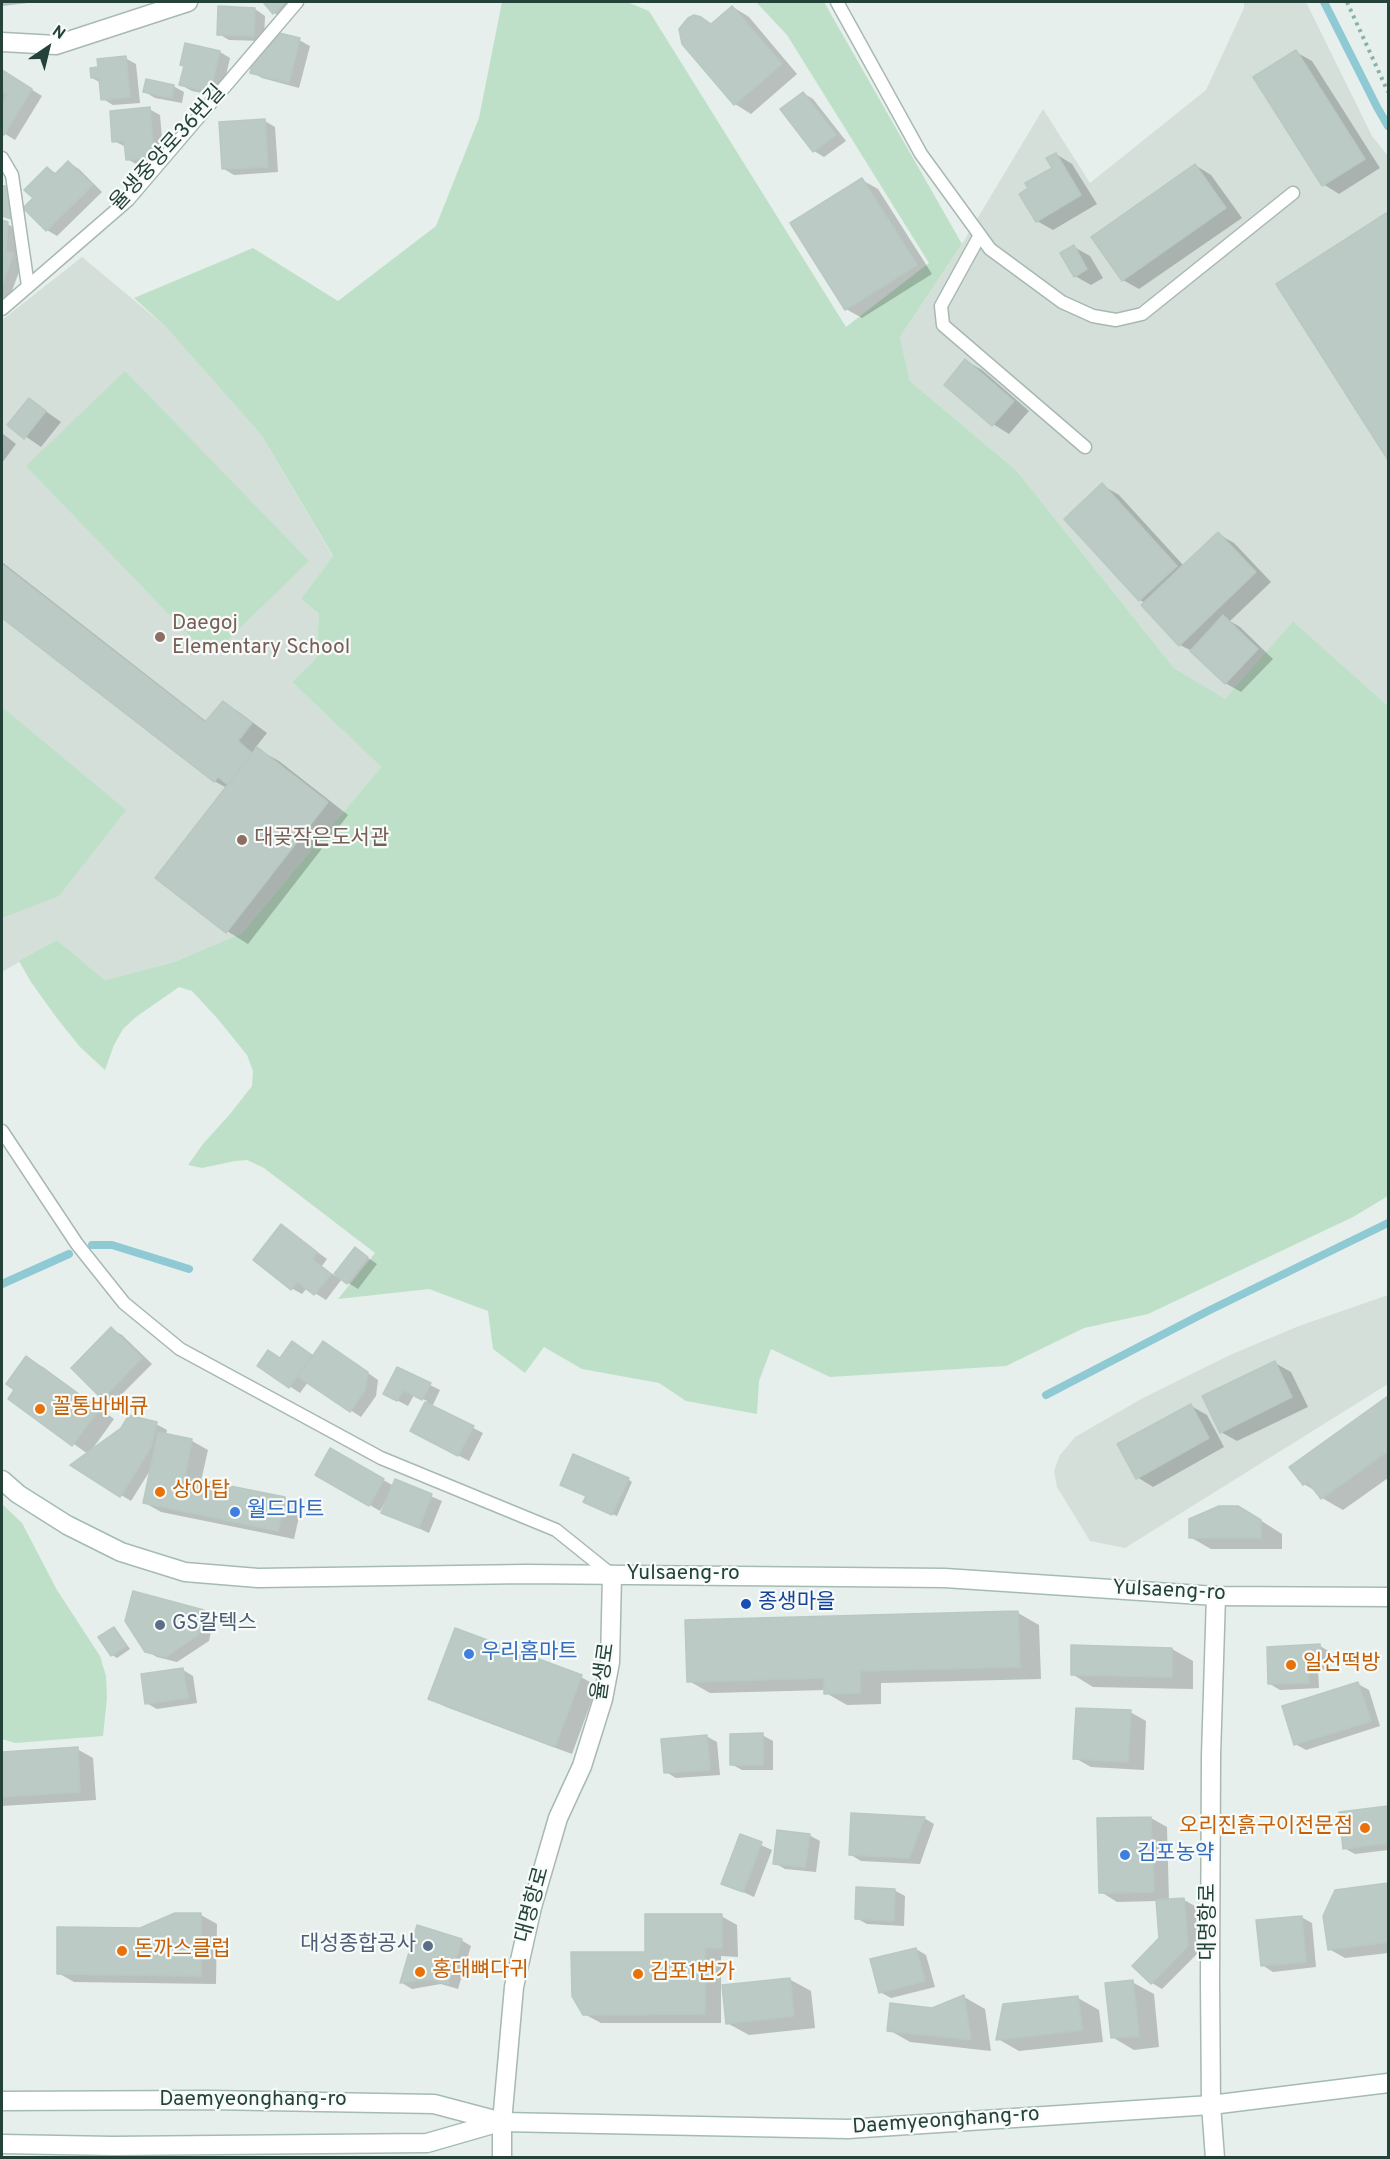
<!DOCTYPE html>
<html>
<head>
<meta charset="utf-8">
<style>
  body { margin:0 }
  #map { position:relative; width:1390px; height:2159px; overflow:hidden; background:#e6efeb; font-family:Overpass,sans-serif }
  canvas { display:block }
  .frame { position:absolute; inset:0; border:3px solid #24423a; pointer-events:none }
  .north { position:absolute; left:18px; top:18px; width:60px; height:60px; -webkit-text-stroke:4px #f7fbf9; paint-order:stroke; rotate:35deg; font-size:16px; font-weight:700; line-height:24px; text-align:center; color:#24423a }
  .north::after { content:''; display:block; margin:auto; width:21px; height:27px; background:#24423a; clip-path:polygon(50% 0,100% 100%,50% 72%,0 100%) }
</style>
</head>
<body>
<div id="map">
<canvas width="1390" height="2159"></canvas>
<div class="frame"></div>
<div class="north">N</div>
</div>
<script>
const ctx = document.querySelector('canvas').getContext('2d');
ctx.lineJoin = 'round';
function fill(path, color) { ctx.fillStyle = color; ctx.fill(path, 'evenodd'); }
const poly = rows => new Path2D(rows.map(r => 'M' + r).join(''));
function stroke(path, color, width, dash) { ctx.strokeStyle = color; ctx.lineWidth = width; ctx.lineCap = dash ? 'butt' : 'round'; ctx.setLineDash(dash || []); ctx.stroke(path); }
function drawText(font, color, halo, rows, align = 'center') {
  ctx.font = font + ' Overpass,"Noto Sans KR",sans-serif'; ctx.lineWidth = 4.5; ctx.setLineDash([]); ctx.textBaseline = 'middle'; ctx.strokeStyle = halo; ctx.fillStyle = color; for (const [text, x, y, turn = 0] of rows) {
    ctx.save(); ctx.translate(x, y); ctx.rotate((+turn || 0) * Math.PI / 180); ctx.textAlign = isNaN(turn) ? turn : align; if (halo) ctx.strokeText(text, 0, 0); ctx.fillText(text, 0, 0); ctx.restore();
  }
}
const built = poly([
  [1244,2,1306,2,1372,136,1388,156,1388,706,1293,621,1225,700,1174,668,1017,471,910,381,900,337,962,244,1043,109,1090,183,1206,90,1244,8],
  [82,257,165,326,262,436,333,557,301,599,319,614,316,660,292,682,381,767,242,933,174,962,105,980,57,940,2,972,2,320],
  [1388,1295,1388,1384,1125,1548,1090,1541,1057,1487,1054,1471,1060,1455,1075,1437,1143,1398,1230,1355,1299,1326]
]);
const green = poly([
  [502,2,627,2,649,11,846,327,929,263,787,35,756,2,824,2,962,244,900,337,910,381,1017,471,1174,668,1225,699,1293,621,1388,706,1388,1196,1353,1217,1148,1314,1084,1328,1006,1366,830,1377,771,1349,759,1381,757,1414,686,1401,659,1383,582,1369,544,1347,525,1373,493,1349,488,1311,429,1289,338,1299,375,1253,264,1168,247,1160,235,1161,202,1168,188,1165,203,1144,230,1114,252,1086,253,1071,247,1055,217,1018,192,991,179,987,136,1017,123,1029,114,1045,105,1070,80,1047,56,1017,31,982,19,961,57,940,105,980,174,962,242,933,381,767,292,682,316,659,319,614,301,599,333,556,262,436,165,326,134,298,253,248,338,301,436,226,479,118],
  [125,371,309,561,210,657,26,466],
  [2,707,126,810,59,896,2,918],
  [2,1504,22,1523,57,1590,100,1656,106,1676,107,1698,103,1736,15,1743,2,1739]
]);
const shadow = poly([
  [2,2,37,2,2,6],
  [265,2,292,2,278,15,274,13],
  [733,7,749,17,797,74,751,114,735,104,712,25],
  [255,9,265,16,264,41,229,40,219,34],
  [299,40,310,46,299,88,262,78,252,72],
  [220,52,230,58,221,97,192,91,181,85],
  [1296,52,1312,61,1380,168,1339,194,1323,184],
  [125,58,136,64,140,103,113,105,103,99,101,83,92,78],
  [2,71,42,96,15,140,2,132],
  [173,86,184,92,182,103,155,98,145,92],
  [803,93,813,99,846,141,824,157,814,151],
  [149,109,160,115,164,163,138,165,127,159,126,147,114,141],
  [265,121,275,127,278,172,234,175,224,169],
  [1056,154,1072,164,1097,204,1053,230,1037,221],
  [69,163,79,169,102,192,57,236,47,230,35,198,48,169,57,174],
  [1195,165,1211,175,1242,218,1139,289,1123,280],
  [862,180,878,189,932,274,862,318,846,309],
  [2,188,9,188,22,224,2,216],
  [1388,214,1388,457,1278,285],
  [2,221,18,230,16,257,23,261,5,310,2,309],
  [1074,247,1090,256,1103,278,1091,285,1075,276],
  [966,361,982,370,1029,411,1009,434,993,424],
  [30,400,61,422,41,447,9,425],
  [2,433,16,444,2,463],
  [1102,485,1119,495,1184,566,1218,534,1234,543,1271,582,1230,621,1240,627,1273,659,1241,692,1225,683,1192,651,1180,645,1145,603,1140,600],
  [2,562,207,722,223,703,239,712,267,733,255,748,279,761,348,815,248,944,227,931,227,788,214,781,2,616],
  [282,1226,327,1259,322,1266,335,1276,355,1249,377,1264,358,1289,342,1279,326,1300,307,1288,302,1294,291,1288],
  [111,1329,122,1335,152,1364,113,1403,103,1397],
  [303,1349,314,1357,334,1349,378,1380,376,1396,361,1417,308,1382,300,1393,259,1366,281,1360],
  [27,1358,43,1367,114,1419,91,1451,156,1424,167,1430,166,1435,192,1441,208,1450,201,1481,285,1498,301,1508,294,1539,161,1512,145,1503,151,1469,131,1501,121,1495,88,1454,10,1399,17,1390],
  [1275,1363,1291,1372,1308,1407,1237,1441,1221,1432],
  [430,1385,440,1390,432,1407,483,1433,469,1461,412,1431,427,1401,414,1395,408,1406,385,1394],
  [1388,1397,1388,1478,1343,1510,1322,1498,1317,1492,1304,1484,1291,1467],
  [1191,1406,1207,1415,1224,1447,1153,1487,1137,1477],
  [330,1450,394,1486,396,1481,442,1501,429,1533,383,1512,388,1500,387,1499,380,1511,317,1474],
  [628,1479,632,1482,617,1516,589,1505],
  [1260,1520,1282,1534,1282,1549,1211,1549,1190,1537],
  [134,1593,204,1611,214,1617,209,1641,177,1662,157,1657,146,1651],
  [1018,1613,1039,1625,1041,1679,881,1683,881,1704,847,1705,826,1693,826,1690,710,1693,689,1681,687,1621],
  [114,1629,118,1632,130,1649,117,1658,112,1655],
  [456,1630,581,1677,597,1686,572,1754,446,1707,430,1698],
  [1320,1646,1330,1652,1331,1669,1318,1670,1319,1688,1280,1690,1270,1684],
  [1172,1649,1193,1661,1193,1689,1093,1687,1072,1674],
  [183,1670,193,1676,197,1703,157,1709,146,1703],
  [1358,1684,1369,1690,1380,1726,1306,1750,1295,1744],
  [1130,1712,1146,1721,1144,1770,1091,1767,1075,1758],
  [762,1735,773,1741,773,1770,742,1770,731,1764],
  [706,1736,717,1742,720,1775,676,1778,666,1772],
  [77,1749,93,1758,96,1800,2,1806,2,1753],
  [1388,1807,1388,1850,1355,1854,1344,1848,1340,1813],
  [924,1818,934,1824,920,1864,861,1861,851,1855],
  [1151,1818,1167,1827,1169,1901,1184,1900,1195,1906,1199,1952,1162,1989,1152,1983,1160,1939,1157,1901,1117,1902,1101,1892],
  [809,1835,820,1841,816,1872,785,1869,775,1863],
  [741,1836,772,1850,754,1897,723,1883],
  [1388,1885,1388,1953,1345,1958,1329,1949,1336,1891],
  [894,1890,905,1896,904,1926,867,1924,856,1918],
  [201,1915,217,1924,216,1984,74,1982,58,1973,140,1930],
  [721,1916,737,1925,738,1957,721,1956,721,2023,601,2023,584,2014,646,1954],
  [1301,1917,1312,1923,1316,1967,1273,1972,1262,1965],
  [461,1940,471,1946,458,1989,441,1984,412,1989,402,1983],
  [916,1949,926,1955,935,1987,891,1998,880,1992],
  [789,1979,811,1991,815,2028,749,2035,727,2023],
  [1132,1982,1154,1994,1159,2047,1134,2050,1112,2037],
  [964,1997,985,2009,991,2051,910,2042,889,2030],
  [1078,1998,1099,2010,1103,2042,1019,2051,998,2039]
]);
const stream = poly([
  [1324,2,1377,107,1388,126],
  [92,1245,112,1245,189,1269],
  [2,1284,69,1254],
  [1046,1395,1208,1311,1388,1223]
]);
const building = poly([
  [263,2,285,2,273,14,263,2],
  [218,6,255,8,254,36,217,35,218,6],
  [732,6,782,64,734,105,682,44,679,29,688,18,694,15,701,17,711,24,732,6],
  [275,32,300,38,289,83,250,73,253,60,275,32],
  [185,43,220,51,210,92,179,85,184,66,180,65,185,43],
  [1296,50,1365,159,1322,186,1253,77,1296,50],
  [126,56,130,97,101,100,99,78,91,78,90,68,98,67,97,59,126,56],
  [2,70,32,89,4,135,2,134,2,104,7,95,2,91,2,70],
  [146,79,174,85,172,98,143,92,146,79],
  [803,92,836,135,813,152,780,109,803,92],
  [150,107,154,158,126,160,124,141,112,142,110,111,150,107],
  [265,119,268,167,222,169,219,122,265,119],
  [1056,153,1081,195,1036,222,1019,194,1028,188,1025,183,1052,168,1046,158,1056,153],
  [68,161,93,185,46,231,23,208,33,198,24,190,47,167,55,174,68,161],
  [1195,164,1226,208,1122,281,1091,237,1195,164],
  [862,178,917,265,845,310,790,223,862,178],
  [2,186,10,186,12,219,2,216,2,186],
  [1388,212,1388,460,1276,284,1388,212],
  [2,220,8,222,6,251,13,254,2,286,2,220],
  [1074,245,1087,269,1074,277,1060,253,1074,245],
  [965,359,1014,401,992,426,944,385,965,359],
  [29,398,46,411,24,439,7,425,29,398],
  [1102,483,1177,566,1139,601,1064,519,1102,483],
  [1218,532,1256,572,1179,646,1141,605,1218,532],
  [2,564,205,722,223,701,252,723,238,741,252,753,228,785,218,777,214,782,2,618,2,564],
  [1223,615,1258,649,1225,684,1190,651,1223,615],
  [257,747,328,802,226,933,155,878,257,747],
  [281,1224,317,1252,312,1259,331,1274,314,1295,297,1282,291,1290,253,1260,281,1224],
  [355,1247,368,1257,347,1284,334,1274,355,1247],
  [111,1327,142,1358,102,1399,71,1368,111,1327],
  [292,1341,312,1355,289,1388,257,1366,268,1350,280,1358,292,1341],
  [323,1341,368,1372,365,1390,350,1412,298,1377,323,1341],
  [26,1356,99,1409,72,1446,8,1399,14,1390,6,1384,26,1356],
  [1275,1361,1292,1397,1220,1433,1202,1396,1275,1361],
  [397,1367,431,1383,422,1400,403,1390,397,1401,383,1394,397,1367],
  [1388,1396,1388,1451,1321,1499,1308,1482,1303,1485,1289,1467,1388,1396],
  [425,1402,474,1426,458,1456,410,1431,425,1402],
  [1191,1404,1209,1438,1136,1479,1117,1444,1191,1404],
  [129,1415,157,1422,151,1447,120,1497,70,1465,121,1428,129,1415],
  [158,1432,192,1439,185,1477,285,1497,278,1531,143,1503,158,1432],
  [330,1448,384,1479,369,1506,315,1475,330,1448],
  [573,1454,629,1478,612,1515,583,1502,586,1496,560,1485,573,1454],
  [395,1479,432,1494,419,1528,381,1513,395,1479],
  [1219,1506,1238,1506,1261,1520,1261,1538,1189,1538,1189,1519,1219,1506],
  [133,1591,204,1610,198,1635,166,1657,145,1652,125,1621,133,1591],
  [1018,1611,1020,1667,860,1671,860,1693,824,1694,824,1678,687,1682,685,1620,1018,1611],
  [114,1627,126,1646,111,1656,98,1637,114,1627],
  [455,1628,582,1675,555,1747,428,1699,455,1628],
  [1320,1644,1321,1664,1308,1665,1309,1683,1268,1684,1267,1647,1320,1644],
  [1071,1645,1172,1648,1172,1677,1071,1675,1071,1645],
  [183,1668,188,1698,145,1704,141,1674,183,1668],
  [1358,1682,1371,1721,1294,1745,1282,1706,1358,1682],
  [1076,1708,1131,1710,1128,1762,1073,1759,1076,1708],
  [763,1733,763,1765,730,1765,730,1734,763,1733],
  [707,1735,710,1770,664,1773,661,1739,707,1735],
  [78,1747,80,1792,2,1797,2,1752,78,1747],
  [1388,1806,1388,1843,1343,1849,1339,1812,1388,1806],
  [851,1813,925,1817,909,1858,849,1855,851,1813],
  [1151,1817,1154,1892,1099,1893,1097,1818,1151,1817],
  [777,1830,810,1834,805,1867,773,1864,777,1830],
  [740,1834,762,1842,743,1892,721,1884,740,1834],
  [1388,1883,1388,1942,1328,1950,1323,1916,1335,1890,1388,1883],
  [856,1887,895,1889,894,1921,855,1919,856,1887],
  [1184,1898,1188,1946,1151,1984,1132,1966,1159,1938,1156,1900,1184,1898],
  [175,1913,201,1913,201,1976,57,1974,57,1927,140,1928,175,1913],
  [645,1914,722,1914,722,1948,705,1948,705,2014,583,2015,572,1996,571,1952,645,1952,645,1914],
  [1302,1916,1306,1962,1261,1966,1256,1920,1302,1916],
  [417,1925,462,1939,448,1984,429,1979,400,1983,417,1925],
  [916,1948,925,1981,879,1993,870,1959,916,1948],
  [790,1978,794,2016,726,2024,722,1985,790,1978],
  [1133,1980,1139,2036,1111,2038,1105,1983,1133,1980],
  [964,1995,971,2040,887,2031,890,2003,932,2008,964,1995],
  [1078,1996,1082,2030,996,2040,1003,2004,1078,1996]
]);
const path = poly([
  [1347,2,1388,92]
]);
const lane = poly([
  [837,2,921,154,990,249,1062,302,1093,316,1116,320,1142,314,1293,193],
  [2,158,12,175,28,286],
  [980,235,941,306,943,325,1085,447],
  [2,309,128,200,297,2],
  [2,1131,77,1244,124,1303,180,1349,381,1458,556,1530,612,1575]
]);
const street = poly([
  [2,42,56,45,188,2],
  [502,2158,502,2122,514,1987,532,1907,558,1818,582,1766,603,1699,610,1662,612,1575],
  [1215,2158,1211,2105,1210,1981,1211,1756,1216,1596]
]);
const secondary = poly([
  [2,1480,18,1494,67,1525,121,1552,185,1572,258,1578,526,1574,945,1578,1216,1596,1388,1597],
  [2,2101,209,2100,434,2104,502,2122,848,2129,1211,2105,1388,2083],
  [2,2144,113,2146,427,2143,500,2122]
]);
const markers = [
  [160,637,6,"#8d6e63"],
  [242,840,6,"#8d6e63"],
  [40,1409,6,"#e8710a"],
  [160,1492,6,"#e8710a"],
  [235,1512,6,"#3f7fe0"],
  [746,1604,6,"#1a4fb4"],
  [160,1625,6,"#5c6f8a"],
  [469,1654,6,"#3f7fe0"],
  [1291,1665,6,"#e8710a"],
  [1365,1828,6,"#e8710a"],
  [1125,1855,6,"#3f7fe0"],
  [428,1946,6,"#5c6f8a"],
  [122,1951,6,"#e8710a"],
  [420,1972,6,"#e8710a"],
  [638,1974,6,"#e8710a"]
];
const streetNames = [
  ["율생중앙로36번길",169,149,-48],
  ["Yulsaeng-ro",683,1575],
  ["Yulsaeng-ro",1169,1592,3],
  ["율생로",605,1672,-82],
  ["대명항로",534,1905,-75],
  ["대명항로",1210,1922,-90],
  ["Daemyeonghang-ro",253,2101],
  ["Daemyeonghang-ro",946,2122,-4]
];
const educationNames = [
  ["Daegoj",172,625],
  ["Elementary School",172,649],
  ["대곶작은도서관",254,840]
];
const foodNames = [
  ["꼴통바베큐",52,1409],
  ["상아탑",172,1492],
  ["일선떡방",1303,1665],
  ["오리진흙구이전문점",1353,1828,"right"],
  ["돈까스클럽",134,1951],
  ["홍대뼈다귀",432,1972],
  ["김포1번가",650,1974]
];
const shopNames = [
  ["월드마트",247,1512],
  ["우리홈마트",481,1654],
  ["김포농약",1137,1855]
];
const transitNames = [
  ["종생마을",758,1604]
];
const serviceNames = [
  ["GS칼텍스",172,1625],
  ["대성종합공사",416,1946,"right"]
];
fill(built, '#d4dfda');
fill(green, '#bfe0c8');
fill(shadow, '#0003');
stroke(stream, '#8ec9d4', 8);
fill(building, '#bbcac4');
stroke(building, '#b8c9c2', 1.5);
stroke(lane, '#a8b8b2', 15);
stroke(street, '#a8b8b2', 21);
stroke(secondary, '#a4bbb3', 21);
stroke(path, '#86b3a5', 4, [3, 4.5]);
stroke(lane, '#fff', 12);
stroke(street, '#fff', 18);
stroke(secondary, '#fff', 18);
for (const [x, y, r, color] of markers) { const dot = new Path2D(); dot.arc(x, y, r, 0, 2 * Math.PI); ctx.fillStyle = color; ctx.fill(dot); stroke(dot, '#f7fbf9', 2); }
drawText('21px', '#24423a', '#f7fbf9', streetNames);
drawText('21px', '#785e54', '#f7fbf9', educationNames, 'left');
drawText('21px', '#c56008', '#f7fbf9', foodNames, 'left');
drawText('21px', '#366cbe', '#f7fbf9', shopNames, 'left');
drawText('21px', '#164399', '#f7fbf9', transitNames, 'left');
drawText('21px', '#4e5e75', '#f7fbf9', serviceNames, 'left');
</script>
</body>
</html>
